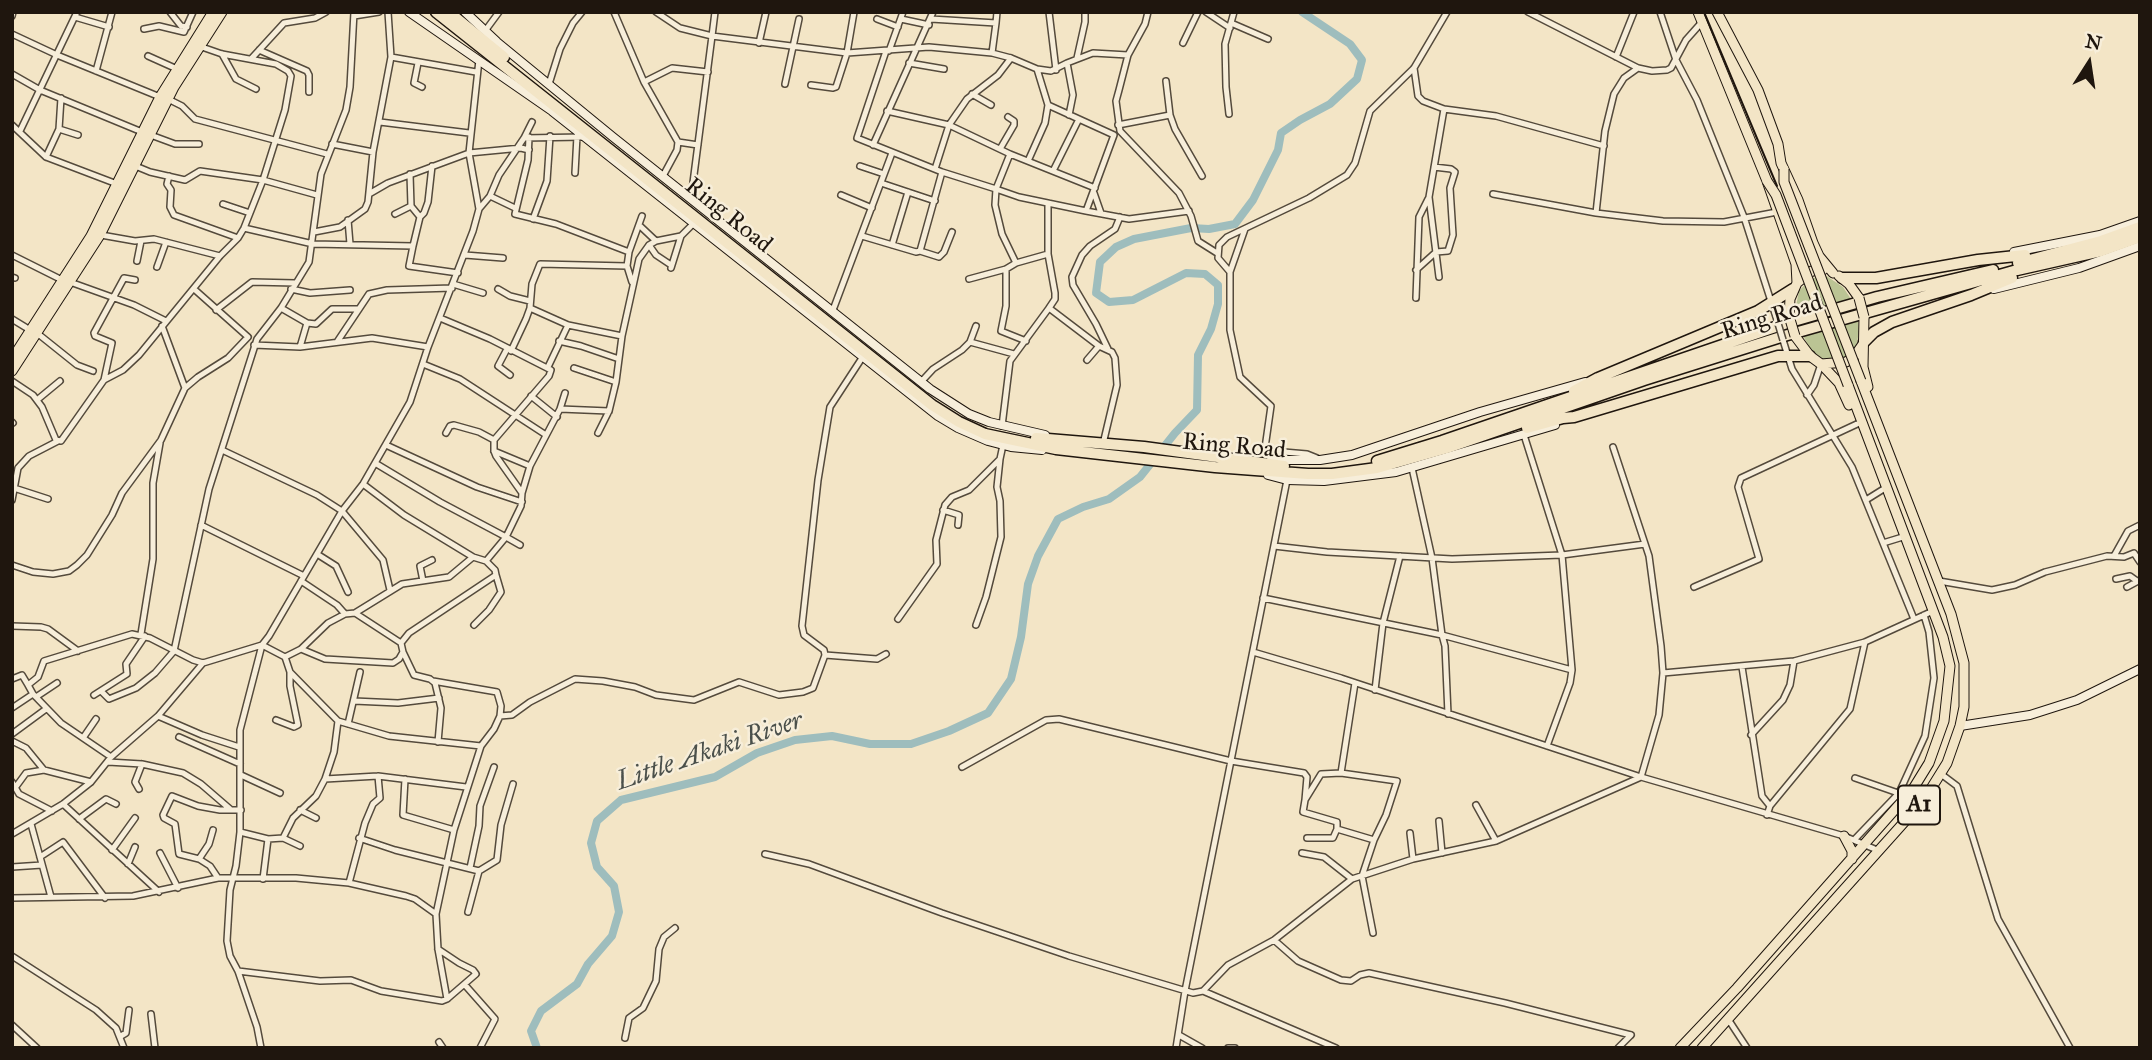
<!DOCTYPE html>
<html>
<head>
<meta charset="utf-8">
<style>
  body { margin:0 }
  #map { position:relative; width:2152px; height:1060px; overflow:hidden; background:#f3e5c6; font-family:"IM FELL Great Primer",serif }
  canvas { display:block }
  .frame { position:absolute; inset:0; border:14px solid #1f160e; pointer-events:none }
  .north { position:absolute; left:2054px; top:28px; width:70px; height:70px; -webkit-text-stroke:5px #f7eeda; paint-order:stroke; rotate:12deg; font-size:19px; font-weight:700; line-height:28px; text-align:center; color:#1f160e }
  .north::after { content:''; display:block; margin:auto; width:24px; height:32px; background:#1f160e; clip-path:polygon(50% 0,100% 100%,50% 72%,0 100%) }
</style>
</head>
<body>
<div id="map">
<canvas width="2152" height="1060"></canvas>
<div class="frame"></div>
<div class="north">N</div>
</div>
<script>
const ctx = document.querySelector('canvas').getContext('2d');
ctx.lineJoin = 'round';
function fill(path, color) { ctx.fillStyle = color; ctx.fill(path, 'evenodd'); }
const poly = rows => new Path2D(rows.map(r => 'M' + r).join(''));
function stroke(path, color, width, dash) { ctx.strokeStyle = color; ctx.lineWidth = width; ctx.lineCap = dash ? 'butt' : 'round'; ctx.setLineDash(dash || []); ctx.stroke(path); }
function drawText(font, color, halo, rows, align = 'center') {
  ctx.font = font + ' "IM FELL Great Primer",serif'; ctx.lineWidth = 5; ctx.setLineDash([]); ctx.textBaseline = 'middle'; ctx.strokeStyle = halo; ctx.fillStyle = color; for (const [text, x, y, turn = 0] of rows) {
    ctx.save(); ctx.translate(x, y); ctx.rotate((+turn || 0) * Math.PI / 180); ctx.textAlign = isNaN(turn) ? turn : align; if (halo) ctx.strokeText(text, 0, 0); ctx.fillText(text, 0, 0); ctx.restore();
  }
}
const green = poly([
  [1825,275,1843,287,1853,302,1797,319,1796,306,1799,291,1810,279],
  [1858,319,1859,332,1856,347,1846,359,1824,360,1812,351,1803,336]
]);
const river = poly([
  [537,1048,531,1031,541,1011,577,984,588,964,612,936,619,912,614,886,597,867,591,843,597,821,621,800,715,777,757,753,795,740,832,736,870,744,911,744,949,731,988,713,1011,679,1021,637,1028,584,1038,556,1058,519,1083,507,1109,499,1140,477,1175,433,1197,410,1198,355,1211,329,1218,304,1218,285,1205,274,1186,273,1133,300,1109,302,1096,293,1100,262,1116,247,1134,239,1191,228,1209,229,1235,224,1253,200,1278,150,1281,133,1300,120,1330,104,1357,79,1362,60,1350,44,1302,12]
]);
const street = poly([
  [170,12,181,26,187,27],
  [614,12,644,82,678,142,677,150,663,176],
  [656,12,680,28,712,36,691,198],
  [715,12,712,36,847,53,929,47,992,53,1011,58,1037,69,1048,105,1114,135,1086,211,1019,197,996,189,1010,154,949,125,887,111],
  [1049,12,1056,70],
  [1148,12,1145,24,1128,55,1119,90,1116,101,1120,131,1179,193,1191,216,1198,241,1217,253],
  [1206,12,1230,28],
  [1528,12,1638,68,1652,71,1667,70,1671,68,1686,40,1702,22],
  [1660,12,1676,60,1697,100,1744,217,1777,320],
  [12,16,13,12],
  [354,16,379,12],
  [75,17,109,27],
  [877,19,898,27],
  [901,19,929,25],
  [931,19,996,23,992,53],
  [996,23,997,12],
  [1231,23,1268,39],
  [144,29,159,26,184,32,193,12],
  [485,31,499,12],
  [12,34,57,55,160,97],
  [759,43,766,12],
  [1183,43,1198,12],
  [259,50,307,71,309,75,309,92],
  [886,51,857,138,942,172,996,189,995,205,1002,234,1016,263,1006,269,969,279],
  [889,51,903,12],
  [222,54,236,79,256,89],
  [148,56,177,69],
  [391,57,476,72],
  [1616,57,1634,12],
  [1077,58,1085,22,1085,12],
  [251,59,284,23,315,18,326,12],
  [418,63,414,83,422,87],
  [909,63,944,69],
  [1414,68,1418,96,1423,101,1444,109,1496,116,1604,146],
  [1037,69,1051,71,1067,63],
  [96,71,112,12],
  [12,74,40,90,142,132],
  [1166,81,1170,115,1175,129,1202,176],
  [644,82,672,68,708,72],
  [549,84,560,49,573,23,582,12],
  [785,84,799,19],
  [811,85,833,88,836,87,847,53,854,12],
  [972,94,991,105],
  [168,99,182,106,195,119,327,154],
  [1229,114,1226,87,1225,44,1234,12],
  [1069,115,1073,95,1067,63,1093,53,1128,55],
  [380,122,469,133],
  [12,125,46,157,117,184],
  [1118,125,1170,115],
  [59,129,78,135],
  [20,131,77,12],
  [148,134,175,144,199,144],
  [529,137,528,160,515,214,556,224,629,252],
  [524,138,532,122],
  [678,142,698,145],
  [332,144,373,152],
  [873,145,933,12],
  [1000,149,1014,125,1014,121,1008,117],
  [1010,154,1095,188],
  [46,157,59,129,61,98],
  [1028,161,1045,123,1048,105],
  [133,165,150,172,185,180,200,171,263,180,317,195],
  [860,166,884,174],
  [935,169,949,125,967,99,998,75,1011,58],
  [1053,171,1079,119],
  [575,173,577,136],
  [410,174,411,206,420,217],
  [169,176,167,184,171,190,170,207,174,215,238,238],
  [881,183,935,201],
  [1094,193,1101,213],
  [369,194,388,183,469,153,521,148,529,150],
  [1493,194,1596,213,1663,221,1724,222,1777,212],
  [841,195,872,208],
  [490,196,515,208],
  [1048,203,1048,254,1055,293,1055,299,1049,308,1099,346,1112,352,1115,358,1117,385,1103,444],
  [223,204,250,213],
  [479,209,490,196,499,175,524,138,583,137],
  [1086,211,1129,219,1189,211],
  [1596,213,1605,131,1614,94,1624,78,1638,68],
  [395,214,411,206],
  [533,219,547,181,550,136],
  [348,220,350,244],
  [639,225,656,241],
  [244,228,313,244,413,246,409,266,458,273],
  [314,232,340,227,365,209,368,202,373,152,391,57,388,12],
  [101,235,135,241,154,239,220,256],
  [862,236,916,252,920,251,942,172],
  [649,245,656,255,671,265],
  [892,245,908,192],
  [413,246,420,217,424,213,428,202,432,166],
  [920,251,939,257,944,252,952,232],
  [12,255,62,280],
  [465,255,503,258],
  [137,261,141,241],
  [1016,263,1048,254],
  [157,267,166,242],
  [671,268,681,236],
  [1006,269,1006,306,1001,331,1026,341],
  [1416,270,1436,252,1448,251,1453,235,1450,188,1455,172,1451,169,1434,167],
  [1230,272,1245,229],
  [12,277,15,278],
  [1439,277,1429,197,1444,109],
  [70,282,134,305,166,321],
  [632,282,627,266,629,252,642,216],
  [453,284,483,293],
  [194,289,248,337],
  [291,289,310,293,350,290],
  [498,289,510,296,530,301],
  [1416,298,1419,217,1428,199],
  [281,308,307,323,300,347],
  [530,308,568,325,622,336],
  [216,310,252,282,295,283],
  [833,310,892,153],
  [440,318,490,339,551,370,549,376,494,440,494,451,496,456,522,493,521,506,506,537,520,545],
  [12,319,30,330],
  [307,323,316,324,332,309,358,309],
  [162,326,185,388],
  [37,333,77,365,93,371],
  [1783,340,1792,369,1852,467,1914,619],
  [559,341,581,346,619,359],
  [337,342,369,294,387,290,452,288],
  [970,342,1014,354],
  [254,345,300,347,372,338,428,347],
  [507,349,498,366,510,375],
  [1108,349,1096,324,1073,285,1072,277,1082,255,1090,246,1115,229,1120,217],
  [511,351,526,319,530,308,532,284,540,264,627,266],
  [1087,360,1099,346],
  [423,364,460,379,546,435],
  [548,367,568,325],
  [574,368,616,382],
  [104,380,112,343,95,336,94,333,124,278,135,280],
  [12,381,33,395,42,407,56,440,61,441,104,380,123,370,139,355,220,256,238,238,244,228,263,180,285,110,291,76,288,71,276,64,222,54,199,46],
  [921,382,933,369,962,350,970,342,976,326],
  [1807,395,1814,385,1821,364],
  [531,396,557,417],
  [37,400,60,381],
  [560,409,565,393],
  [12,422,13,423],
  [1002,426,1010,361,1049,308],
  [446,433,450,426,454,425,479,432,494,440],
  [598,433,609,411,616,382,622,336,639,259,649,245,656,241,681,236,694,223],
  [386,445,477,487,522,502],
  [222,450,317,495,342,511,383,560,390,590],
  [494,451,530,466],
  [1317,458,1307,454,1272,451,1265,448,1271,406,1240,377,1230,330,1230,272,1218,258,1219,245,1227,237,1309,198,1347,175,1355,163,1370,111,1414,68,1447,12],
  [375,463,440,502,506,537,486,561],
  [1412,468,1432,558,1442,635,1445,646,1448,714],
  [363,484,404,515,473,557,486,561,495,570,496,575],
  [14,488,48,499],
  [522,493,530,466,560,409,609,411],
  [12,500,18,468,29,456,58,441],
  [1866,500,1882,490],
  [943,510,959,515,958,525],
  [201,525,304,576],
  [1883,543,1906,536],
  [1274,546,1327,552,1452,559,1562,555,1645,544],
  [317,554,336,566,348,592],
  [2114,556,2128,531,2140,525],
  [12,565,33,572,53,574,69,571,77,565,87,555,112,515,122,493,161,440,185,388,198,377,228,358,248,337],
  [2116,579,2130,576,2137,581],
  [301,581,337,605,345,614],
  [423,581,420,566,432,560],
  [1939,581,1992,590,2015,585,2045,572,2107,556,2124,557,2134,553,2140,562],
  [1694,587,1759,559,1738,487,1741,478,1857,424],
  [2127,587,2140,580],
  [1263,598,1442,635,1572,670,1562,555,1524,435],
  [355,613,402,584,449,577,473,557],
  [898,619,937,564,936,540,945,505,952,497,969,490,1000,459,1003,445],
  [976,625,986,597,1001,537,1000,501,997,487,1000,459],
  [12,626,41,627,48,629,78,651],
  [141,634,153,559,153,483,160,443],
  [301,649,325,659,393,663,399,659,403,652,401,643],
  [403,652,414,675,430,679,435,683,441,708,438,742],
  [1253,652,1341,678,1641,777,1844,836,1877,850],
  [825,655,877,659,886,654],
  [1742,667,1762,796,1770,806],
  [1663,673,1794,661,1865,642,1933,611],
  [12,679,22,675,28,685],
  [433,681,497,692,501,706,500,716],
  [1375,690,1383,623,1400,556],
  [102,692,109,699,136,688,155,673,174,651,209,489,257,339,281,308,309,262,321,174,346,110,350,87,354,12],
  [94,695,127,674,126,664,145,636],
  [36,697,57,683],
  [354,701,398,703,439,698],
  [12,708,33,694],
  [158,716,202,735,239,747],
  [276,720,294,727,298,725,290,686,290,672],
  [338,721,334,752,325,779,378,776,466,787],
  [348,724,360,672],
  [12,734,46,709],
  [1751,735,1783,700,1790,685,1794,661],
  [179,737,240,764],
  [83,738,96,719],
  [12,741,26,748,44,770,91,782],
  [481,746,494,729,500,716,512,715,530,702,575,679,603,681,635,687,656,695,694,700,739,682,779,695,803,692,813,688,825,655,824,650,804,635,802,626,818,480,830,407,862,358],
  [1547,746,1570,683,1572,670],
  [111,757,61,723,33,694,28,685,38,677,44,661,132,634,150,638,193,660,203,663,262,645,285,657,301,649,328,623,345,614,355,613,401,643,409,633,496,575,501,592,489,610,474,625],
  [108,762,142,764,183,773,201,784,230,809],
  [962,767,1046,720,1059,719,1231,761,1304,773,1307,777,1305,800],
  [1341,773,1355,683],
  [1941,774,1957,786,1998,919,2070,1048],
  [241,775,280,793],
  [1855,778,1901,794],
  [405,779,403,815,454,830],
  [12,782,19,794,52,811],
  [15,788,26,773,44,770],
  [139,789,135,782,142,764],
  [63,804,159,892],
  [1476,805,1496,841],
  [300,810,316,818],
  [1767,815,1770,806,1850,709,1865,642],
  [79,819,106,799,116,804],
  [1439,821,1442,853],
  [31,824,51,897],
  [240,832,268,839,283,838,293,818,316,796,325,779],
  [1410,833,1413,859],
  [12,834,63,804,91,782,111,757,158,716,203,663],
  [283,838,300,846],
  [359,838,395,850,479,871,468,912],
  [1307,838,1333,838,1337,829],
  [1854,840,1899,793,1925,736,1934,678,1929,632,1924,615],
  [112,850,135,818],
  [160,853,178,888],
  [1302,853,1324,857,1352,879],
  [765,854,809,864,942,913,1069,956,1193,993,1203,991,1228,965,1274,940,1352,879,1413,859,1496,841,1641,777,1659,715,1663,673,1661,646,1649,556,1613,447],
  [40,857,63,842,105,898],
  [199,859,209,844,213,830],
  [128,864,135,847],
  [12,867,42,865],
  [470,868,479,826,480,806,494,767],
  [479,871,497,860,501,825,513,784],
  [218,878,210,866,199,859,179,854,175,824,164,818,163,815,172,796,198,806,220,810,241,810],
  [263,879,268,839],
  [349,883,365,823,373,804,380,798,378,776],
  [12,898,133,896,218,878,296,878,349,883,406,896,415,899,436,914,454,830,481,746,389,736,338,721,290,672,285,657],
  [436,914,438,949,447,999],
  [1373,933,1362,876,1374,840,1386,815,1397,781,1341,773,1321,774,1305,800,1303,812,1337,822,1337,829,1374,840],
  [1274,940,1298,961,1341,980,1351,981,1360,975,1369,973,1505,1003,1631,1035],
  [12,956,96,1010,116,1028,124,1048],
  [238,971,320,981,351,980,381,991,442,1001,447,999,476,974,473,970,459,963,438,949],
  [465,985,495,1019,480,1048],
  [1203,991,1336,1048],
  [151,1014,155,1048],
  [1728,1019,1747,1048],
  [12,1025,37,1048],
  [1179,1035,1202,1048],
  [121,1036,126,1033,129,1010],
  [625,1038,629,1018,643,1008,656,981,659,949,664,937,675,928],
  [439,1042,443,1048],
  [261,1048,257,1027,238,971,230,956,227,941,230,890,236,866,240,832,240,730,262,645,269,636,342,511,363,484,410,402,428,347,473,231,479,209,469,153,479,60],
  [1176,1048,1185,991,1287,480],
  [1228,1048,1235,1048],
  [1618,1048,1631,1035]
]);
const secondary = poly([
  [409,12,552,111,938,416,958,428,988,441,1011,447,1042,450],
  [465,12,497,42,613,137,930,389,969,414,989,422,1045,435],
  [2014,252,2100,235,2140,221],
  [1994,289,2079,268,2140,246],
  [1271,460,1320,460,1352,455,1480,412,1585,382],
  [1268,475,1287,480,1324,481,1396,472,1555,425],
  [1960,726,2030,715,2077,700,2140,669]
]);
const primary = poly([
  [1698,12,1767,181,1796,264,1797,283],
  [1717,12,1758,90,1778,144,1781,163,1798,200,1813,243,1819,256,1833,273],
  [1839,276,1849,284,1859,298],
  [1789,316,1790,299,1797,283,1812,271,1823,270],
  [1864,317,1863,367,1868,387],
  [1795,336,1810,356,1821,364,1839,383,1849,405],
  [12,359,91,236,160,97,213,12],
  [1821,364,1846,362,1854,357,1863,344],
  [12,371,100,235,174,87,222,12],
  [1844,836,1852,851,1852,859],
  [1680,1048,1737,988,1913,789,1929,763,1944,721,1950,666,1943,637,1848,385],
  [1702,1048,1924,800,1947,763,1960,726,1964,707,1964,663,1951,614,1861,381]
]);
const highway = poly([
  [436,12,932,405,959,422,985,434,1056,449,1215,467,1308,474,1332,474,1377,468,1447,448,1644,380,1784,336,2017,270,2101,251,2140,237],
  [449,12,504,57],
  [2018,263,2101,241,2140,227],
  [1842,278,1876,278,1978,260,2025,255],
  [1864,342,1874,332,1892,322,1971,295,2012,278],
  [1574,391,1598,378,1758,311,1793,289],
  [1527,428,1563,418,1574,417,1778,356,1810,356],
  [1036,438,1144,447,1284,466],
  [1377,461,1442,441,1787,323,1877,297,1993,270]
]);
const tram = poly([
  [1704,12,1777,186]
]);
const streetBridge = poly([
  [1777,320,1783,340]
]);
const primaryBridge = poly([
  [1784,169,1784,182,1861,381],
  [1767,181,1776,195,1848,385],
  [1859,298,1864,317],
  [1789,316,1795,336]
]);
const shields = [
  [1919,805,42]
];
const shieldNames = [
  ["A1",1919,805]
];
const streetNames = [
  ["Ring Road",728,216,39],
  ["Ring Road",1772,318,-17],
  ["Ring Road",1234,447,5]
];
const waterNames = [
  ["Little Akaki River",710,752,-19]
];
fill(green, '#bbc494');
stroke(river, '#9ebdbd', 8);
stroke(street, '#544a3c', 8);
stroke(secondary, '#1f160e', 10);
stroke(primary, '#1f160e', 11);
stroke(highway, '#1f160e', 13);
stroke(street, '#f7eeda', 5);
stroke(secondary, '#f7eeda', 8);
stroke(primary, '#f3e5c6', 9);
stroke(highway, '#f3e5c6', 10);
stroke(tram, '#1f160e', 2);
stroke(streetBridge, '#544a3c', 8, []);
stroke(primaryBridge, '#1f160e', 11, []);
stroke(streetBridge, '#f7eeda', 5);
stroke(primaryBridge, '#f3e5c6', 9);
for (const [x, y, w] of shields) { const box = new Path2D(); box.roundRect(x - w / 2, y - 19.5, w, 39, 5); ctx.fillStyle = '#f7eeda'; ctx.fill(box); stroke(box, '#1f160e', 2); }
drawText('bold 23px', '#1f160e', null, shieldNames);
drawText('24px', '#1f160e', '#f7eeda', streetNames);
drawText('italic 26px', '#4b504b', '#f7eeda', waterNames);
</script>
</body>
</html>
